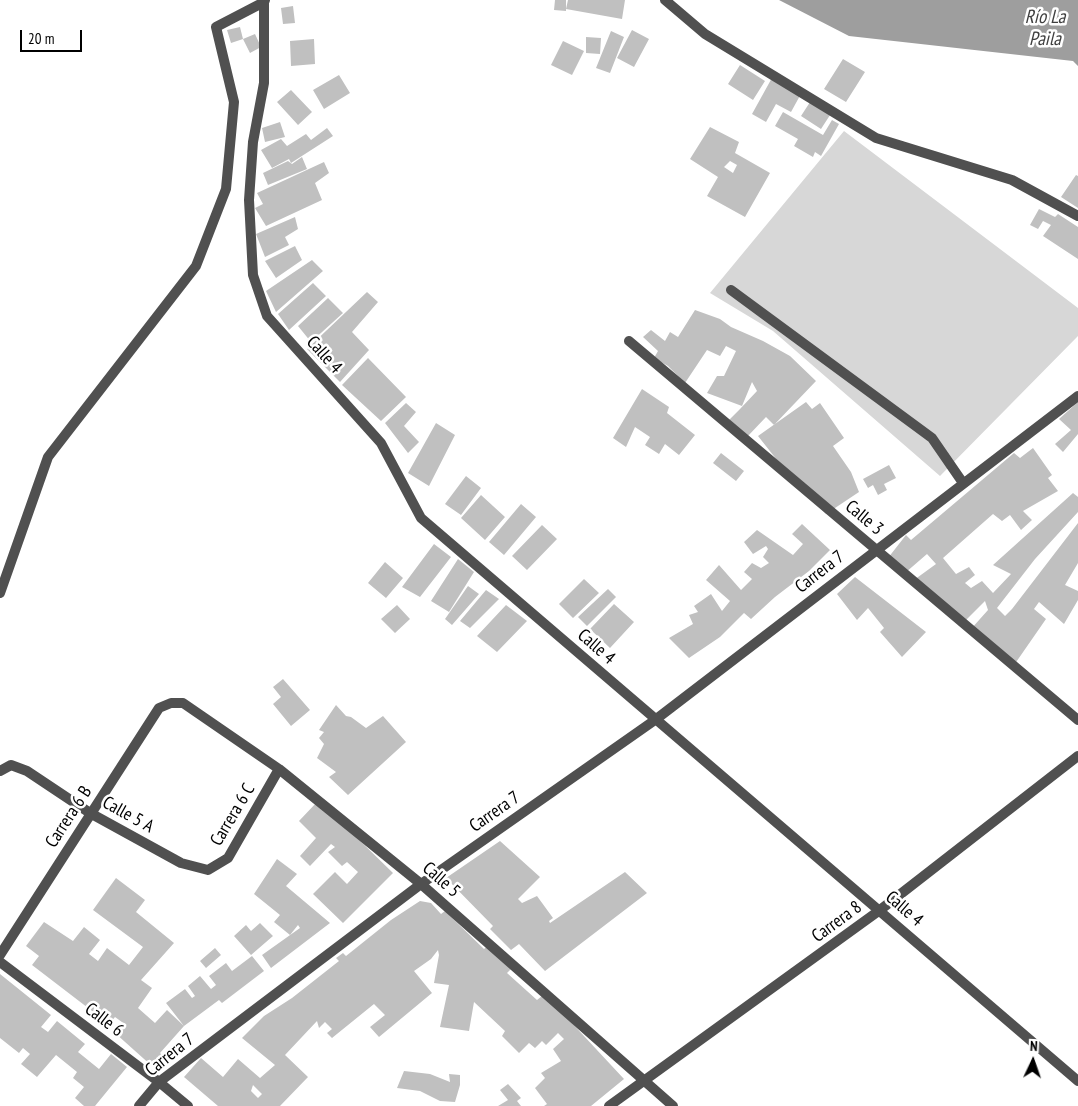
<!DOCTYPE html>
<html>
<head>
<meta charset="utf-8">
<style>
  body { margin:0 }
  #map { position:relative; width:1078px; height:1106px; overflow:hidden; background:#fff; font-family:"PT Sans Narrow",sans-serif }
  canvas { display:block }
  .north { position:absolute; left:1008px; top:1036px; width:50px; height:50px; -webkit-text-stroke:4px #fff; paint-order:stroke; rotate:3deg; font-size:14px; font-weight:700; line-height:20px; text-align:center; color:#000 }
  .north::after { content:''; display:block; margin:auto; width:18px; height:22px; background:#000; clip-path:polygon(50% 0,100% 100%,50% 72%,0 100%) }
  .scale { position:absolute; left:20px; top:30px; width:62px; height:22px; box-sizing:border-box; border:2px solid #000; border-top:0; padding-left:6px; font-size:15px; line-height:18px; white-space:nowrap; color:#000; -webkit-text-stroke:4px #fff; paint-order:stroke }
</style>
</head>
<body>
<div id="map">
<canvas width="1078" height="1106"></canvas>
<div class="north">N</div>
<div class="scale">20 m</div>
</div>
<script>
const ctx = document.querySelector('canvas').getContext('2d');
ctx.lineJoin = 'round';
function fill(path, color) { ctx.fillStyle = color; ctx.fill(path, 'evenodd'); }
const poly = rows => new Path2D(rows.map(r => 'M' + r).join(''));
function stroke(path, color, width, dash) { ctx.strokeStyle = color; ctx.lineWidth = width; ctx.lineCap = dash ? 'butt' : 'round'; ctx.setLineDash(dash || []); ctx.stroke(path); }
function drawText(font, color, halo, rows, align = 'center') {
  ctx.font = font + ' "PT Sans Narrow",sans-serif'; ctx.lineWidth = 5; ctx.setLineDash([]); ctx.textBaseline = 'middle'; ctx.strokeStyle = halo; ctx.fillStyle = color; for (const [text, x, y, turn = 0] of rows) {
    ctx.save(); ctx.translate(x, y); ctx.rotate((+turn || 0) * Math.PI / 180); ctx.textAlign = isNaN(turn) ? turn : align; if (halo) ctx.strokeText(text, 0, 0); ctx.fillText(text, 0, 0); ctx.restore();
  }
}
const green = poly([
  [844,131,1078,308,1078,336,940,476,773,331,710,293]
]);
const water = poly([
  [779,0,1078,0,1078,66,1073,61,849,36]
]);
const building = poly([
  [555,0,566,0,566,11,554,10],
  [568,0,625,0,622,19,566,9],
  [293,6,295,23,283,24,281,8],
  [240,27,243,39,231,43,227,30],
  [632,30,649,39,634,67,617,58],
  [611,31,624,37,610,73,596,68],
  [255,34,261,47,250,53,243,39],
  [586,37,601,38,600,54,586,53],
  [314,39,315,64,291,66,290,41],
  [563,41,584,51,572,75,551,65],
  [843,59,865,72,846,102,824,89],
  [740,65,765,81,753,100,728,84],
  [339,75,350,93,324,109,313,90],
  [773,76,802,92,791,112,776,104,766,122,752,114],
  [291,90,312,112,298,125,277,102],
  [812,99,832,112,821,129,801,116],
  [783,112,823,135,832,120,839,124,821,156,815,152,813,157,794,146,798,139,775,126],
  [280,122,285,137,265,142,262,128],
  [710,127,739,142,735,153,770,173,745,217,707,196,718,177,690,159],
  [730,161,737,165,733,173,724,167],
  [327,128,333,136,291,163,289,159,272,168,261,150,281,139,287,146,306,134,311,140],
  [302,157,307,169,268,185,263,173,288,161,292,164],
  [324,162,329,173,315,183,322,200,266,226,255,208,263,204,257,193],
  [1076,175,1078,176,1078,208,1061,197],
  [1039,209,1055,217,1058,214,1078,227,1078,259,1043,236,1051,225,1043,221,1038,229,1030,225],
  [295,217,298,229,285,237,289,245,265,257,256,234],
  [295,246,302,260,276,278,265,261],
  [312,260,323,271,276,312,266,291],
  [313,283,326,296,289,330,278,314],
  [367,292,378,302,352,332,369,350,340,382,307,349],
  [328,298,343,313,311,342,298,326],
  [695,310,720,319,731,327,763,341,790,356,816,381,774,425,766,417,747,437,729,420,740,409,757,391,752,382,742,406,707,393,717,376,724,376,736,351,726,346,720,356,707,350,685,383,668,366,654,358,658,351,643,337,651,330,665,341,670,332,678,337],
  [368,358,406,397,381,421,342,385],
  [642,389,669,407,667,413,695,435,679,455,665,444,659,454,645,445,650,437,635,427,626,447,613,438],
  [806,402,812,409,820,403,844,438,833,446,851,472,859,492,826,514,792,479,758,436],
  [1078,402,1078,434,1063,452,1055,444,1071,430,1059,419],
  [406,403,416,412,404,426,419,442,408,453,385,423],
  [436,423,455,435,429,486,408,473],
  [1033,448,1052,475,1048,478,1058,491,1023,511,1032,520,1021,530,1010,515,1002,521,993,514,943,558,956,574,969,567,975,575,965,583,971,588,982,581,993,593,1011,574,993,565,1073,493,1078,497,1078,512,1035,559,997,608,1005,616,1012,609,1078,523,1078,563,1065,585,1078,591,1078,600,1064,624,1039,602,1034,609,1046,619,1012,668,971,629,988,610,985,601,962,624,914,580,936,564,927,554,905,573,888,558,906,535,911,540,1014,453,1020,458],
  [721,453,744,471,736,481,713,463],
  [889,465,896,478,884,484,887,490,878,495,873,485,868,488,863,479],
  [466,476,481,488,461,515,445,504],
  [481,495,505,517,485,540,461,518],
  [521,504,536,517,504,555,489,542],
  [802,524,830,550,809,571,775,597,751,619,744,613,720,637,689,658,669,638,693,624,689,615,698,612,694,606,711,594,722,611,730,601,706,580,719,565,741,590,752,579,744,572,752,563,761,568,769,563,763,557,768,549,766,546,753,554,744,542,757,530,793,555,803,544,792,534],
  [542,525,557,539,527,570,512,556],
  [434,544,451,557,420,597,402,587],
  [458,559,474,572,449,612,431,601],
  [385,562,403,578,386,598,368,583],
  [855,577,926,632,902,657,880,632,884,628,868,608,857,620,837,594],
  [584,579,599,593,573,618,559,604],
  [468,586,479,594,452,625,445,619],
  [608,589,616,597,587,626,578,617],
  [486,590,499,599,470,628,460,621],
  [614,604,634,622,610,648,590,629],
  [397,605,410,619,395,633,381,619],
  [506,605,527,621,497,652,477,636],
  [283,679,310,710,291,726,273,704,281,697,273,687],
  [336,705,346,716,351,717,366,728,383,716,406,742,348,795,329,777,336,772,317,758,324,744,319,738,324,732,319,730],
  [317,802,350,831,393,873,343,923,313,894,335,872,347,884,358,872,347,862,342,866,328,852,335,847,331,844,310,866,300,856,316,838,299,821],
  [500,841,540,877,518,899,522,903,537,896,553,918,549,921,550,923,625,872,647,893,545,971,519,944,511,950,490,929,493,926,446,878],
  [277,859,297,874,286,886,330,923,271,968,262,955,300,928,298,925,290,935,274,922,280,915,254,894],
  [116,878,145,900,136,912,174,943,141,980,152,988,138,1008,155,1023,167,1010,184,1026,160,1053,163,1056,153,1067,115,1033,126,1025,115,1017,109,1024,32,965,39,956,26,946,44,922,73,941,84,927,100,940,89,954,98,961,107,948,129,965,143,947,93,910],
  [420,901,431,903,441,914,445,911,484,949,489,945,511,969,507,973,537,1000,542,996,570,1021,624,1079,591,1106,544,1106,547,1104,535,1088,545,1078,541,1073,561,1061,553,1049,564,1039,558,1033,546,1045,542,1041,535,1048,529,1043,519,1053,502,1036,505,1031,474,1002,469,1031,440,1027,449,985,434,983,439,955,438,950,431,959,414,971,432,993,379,1037,370,1027,385,1015,374,1004,332,1038,327,1033,332,1029,325,1022,319,1028,317,1021,285,1055,308,1077,280,1106,218,1106,184,1077,201,1058,223,1077,238,1059,260,1078,275,1065,242,1038,264,1016,292,998,339,961,336,958,343,953,346,956,391,920],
  [253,1085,262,1094,258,1098,251,1091],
  [260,923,273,936,251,955,234,936,246,925,251,931],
  [215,948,221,955,206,968,200,961],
  [252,956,264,971,222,1003,219,1000,184,1026,166,1003,185,989,192,998,195,996,188,986,200,976,211,989,216,985,209,976,226,963,232,971],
  [0,974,51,1015,41,1027,48,1032,57,1021,85,1044,78,1052,99,1069,111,1054,127,1067,95,1106,84,1106,75,1098,84,1087,73,1078,77,1072,56,1055,37,1077,21,1064,30,1054,23,1048,19,1053,0,1038],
  [404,1071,430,1074,450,1082,449,1074,460,1075,460,1085,455,1102,440,1101,420,1091,397,1088],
  [508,1084,521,1098,517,1101,521,1106,498,1106,508,1100,500,1090]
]);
const street = poly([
  [665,0,705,34,876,138,1012,180,1078,216],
  [264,2,264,83,253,142,249,200,253,275,267,316,381,443,421,518,1078,1081],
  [731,290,932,438,963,483],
  [629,341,1078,720],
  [0,593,48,457,196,266,226,189,234,102,216,27,264,2,265,0],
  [0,771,11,765,27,771,90,813,181,863,208,870,228,858,279,769],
  [0,955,159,708,171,703,183,703,279,769,421,884,673,1106],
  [0,962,159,1082,188,1106],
  [139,1106,159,1082,421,884,655,720,1078,396],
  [609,1106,880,910,1078,756]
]);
const streetNames = [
  ["Calle 4",324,355,48],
  ["Calle 3",864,518,40],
  ["Carrera 7",820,572,-38],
  ["Calle 4",596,647,41],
  ["Carrera 7",495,812,-35],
  ["Calle 5 A",128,815,29],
  ["Carrera 6 C",233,815,-59],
  ["Carrera 6 B",69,817,-57],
  ["Calle 5",441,880,41],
  ["Calle 4",904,909,41],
  ["Carrera 8",837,922,-36],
  ["Calle 6",104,1020,37],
  ["Carrera 7",170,1055,-39]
];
const waterNames = [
  ["Río La",1045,18],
  ["Paila",1045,40]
];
fill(green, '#d7d7d7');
fill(water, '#9e9e9e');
fill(building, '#c0c0c0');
stroke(street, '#505050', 10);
drawText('18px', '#000', '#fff', streetNames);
drawText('italic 19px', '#3f3f3f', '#fff', waterNames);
</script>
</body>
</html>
